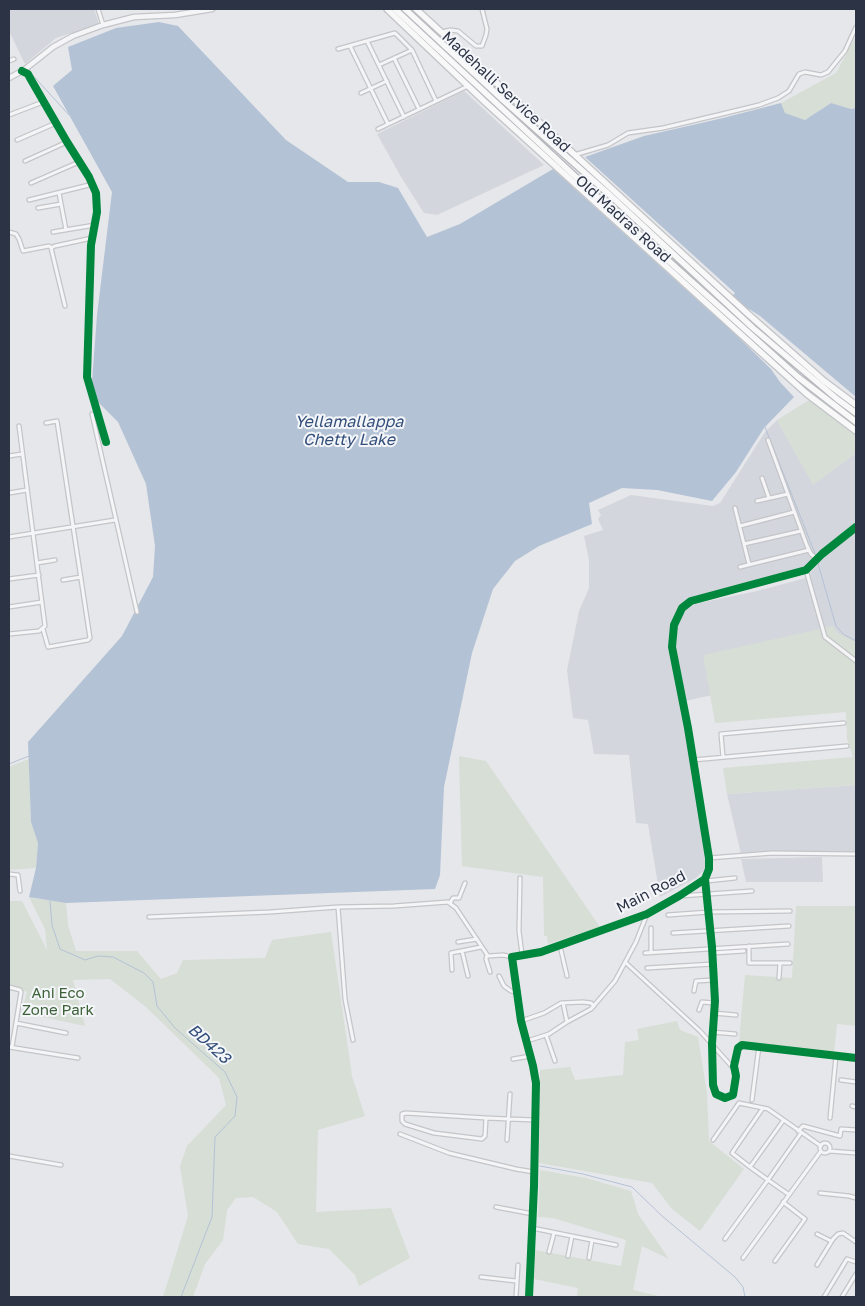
<!DOCTYPE html>
<html>
<head>
<meta charset="utf-8">
<style>
  body { margin:0 }
  #map { position:relative; width:865px; height:1306px; overflow:hidden; background:#e6e7ea; font-family:"Golos Text",sans-serif }
  canvas { display:block }
  .frame { position:absolute; inset:0; border:10px solid #2b3345; pointer-events:none }
</style>
</head>
<body>
<div id="map">
<canvas width="865" height="1306"></canvas>
<div class="frame"></div>
</div>
<script>
const ctx = document.querySelector('canvas').getContext('2d');
ctx.lineJoin = 'round';
function fill(path, color) { ctx.fillStyle = color; ctx.fill(path, 'evenodd'); }
const poly = rows => new Path2D(rows.map(r => 'M' + r).join(''));
function stroke(path, color, width, dash) { ctx.strokeStyle = color; ctx.lineWidth = width; ctx.lineCap = dash ? 'butt' : 'round'; ctx.setLineDash(dash || []); ctx.stroke(path); }
function drawText(font, color, halo, rows, align = 'center') {
  ctx.font = font + ' "Golos Text",sans-serif'; ctx.lineWidth = 4; ctx.setLineDash([]); ctx.textBaseline = 'middle'; ctx.strokeStyle = halo; ctx.fillStyle = color; for (const [text, x, y, turn = 0] of rows) {
    ctx.save(); ctx.translate(x, y); ctx.rotate((+turn || 0) * Math.PI / 180); ctx.textAlign = isNaN(turn) ? turn : align; if (halo) ctx.strokeText(text, 0, 0); ctx.fillText(text, 0, 0); ctx.restore();
  }
}
const built = poly([
  [9,9,94,9,99,24,56,38,25,64,9,31],
  [464,91,544,165,437,215,424,213,401,177,377,134],
  [777,420,813,484,856,453,856,522,816,555,805,568,689,598,681,607,672,623,669,648,684,717,708,866,696,878,660,897,648,824,636,823,629,755,594,754,588,720,573,718,567,670,579,611,589,588,589,560,584,536,603,530,598,519,601,515,598,510,631,495,713,506,720,503,765,432],
  [856,531,856,680,708,696,685,701,673,646,676,625,686,610,695,604,757,591,806,578,820,561],
  [856,785,856,851,741,854,727,794],
  [822,857,823,882,746,882,741,859]
]);
const green = poly([
  [856,36,856,108,851,109,831,103,805,120,785,113,781,103,836,73],
  [809,400,856,436,856,453,813,485,777,420],
  [833,626,838,633,856,642,856,785,727,794,723,768,853,757,847,739,846,712,715,723,703,655],
  [459,756,486,761,600,927,548,944,547,936,544,936,543,877,462,866],
  [29,759,31,822,38,843,36,868,9,870,9,767],
  [29,897,66,903,68,925,76,951,137,951,161,979,177,973,183,960,265,958,272,940,331,932,352,1076,365,1116,318,1130,316,1212,391,1208,410,1258,359,1286,355,1275,329,1249,298,1244,277,1212,253,1197,236,1198,227,1210,223,1240,205,1264,193,1297,163,1297,188,1216,180,1166,187,1146,226,1105,219,1078,146,1007,110,979,73,980,85,1026,34,1015,34,1004,24,1003,27,992,9,986,9,901,22,901,47,950,45,929],
  [796,906,856,906,856,1026,837,1024,834,1052,790,1048,785,1046,739,1042,745,975,792,978],
  [677,1021,680,1030,698,1037,707,1093,709,1141,744,1169,700,1231,672,1209,652,1183,539,1163,540,1070,570,1067,575,1080,623,1075,625,1042,639,1040,637,1029],
  [540,1170,586,1178,631,1191,638,1214,669,1259,642,1246,633,1290,663,1297,577,1297,578,1288,534,1279,535,1250,621,1266,626,1240,553,1218,538,1217]
]);
const water = poly([
  [159,22,178,26,286,140,348,182,379,182,398,188,427,237,460,224,553,169,714,315,735,293,585,157,644,136,723,118,781,103,785,113,805,120,831,103,851,109,856,108,856,397,760,316,749,309,731,330,771,369,780,382,794,397,764,428,736,472,712,501,657,490,622,488,589,503,592,524,539,546,515,561,493,589,472,653,444,787,440,875,435,889,66,903,29,897,36,868,38,843,31,822,28,742,122,636,153,577,155,546,146,484,118,422,91,395,97,315,112,192,53,86,72,70,68,47,116,28]
]);
const stream = poly([
  [28,70,69,115],
  [765,427,816,556],
  [817,560,836,626,843,634,856,641],
  [9,764,29,756],
  [50,901,52,925,60,949,85,960,98,956,113,957,144,973,153,982,157,1006,175,1028,225,1072,237,1097,235,1116,215,1137,212,1217,181,1297],
  [540,1166,583,1174,632,1187,662,1216,735,1277,743,1287,745,1297]
]);
const minor = poly([
  [98,9,103,25],
  [442,32,450,30,458,31,476,46,482,46,486,35,487,29,482,9],
  [367,41,404,117],
  [350,46,388,124],
  [338,49,395,33,412,50,436,101],
  [394,58,419,109],
  [9,61,14,59],
  [379,65,412,50],
  [22,71,28,74,30,78,67,142,89,177,96,193,97,212,91,245,87,377,106,442],
  [361,93,387,81],
  [9,115,43,102],
  [378,129,468,86],
  [17,140,56,123],
  [574,155,608,145,628,133,663,128,722,114,759,105,778,98,789,91,799,74,805,72,821,75,828,72,845,51,856,27],
  [25,161,67,142],
  [31,183,79,162],
  [59,193,66,230],
  [29,200,93,184],
  [38,208,61,204],
  [9,232,16,234,19,239,23,251,49,246,52,248],
  [53,232,95,225],
  [65,306,51,248,55,246,92,238],
  [92,414,137,612],
  [768,440,807,546,811,554,817,559],
  [9,456,22,454],
  [762,478,769,498],
  [9,493,27,490],
  [757,501,788,494],
  [735,508,749,564],
  [740,526,794,512],
  [9,537,115,520],
  [744,544,801,531],
  [37,563,55,560],
  [740,567,809,550],
  [806,570,825,637,856,661],
  [9,579,39,575],
  [63,580,81,577],
  [9,607,42,602],
  [43,629,48,647,88,640,90,638,57,421,46,423],
  [9,634,39,631,45,626,19,426],
  [723,757,721,734,844,723],
  [693,760,847,746],
  [709,858,772,853,856,854],
  [9,874,18,875,20,891],
  [520,878,519,931,522,954],
  [705,879,712,947,715,1001,712,1044,713,1085,716,1094,725,1098,733,1095,736,1076,734,1066,738,1048,742,1045,856,1058],
  [706,881,735,878],
  [680,896,752,891],
  [450,903,453,898,459,898,465,883],
  [338,907,345,999,353,1040],
  [668,915,709,912,790,911],
  [149,917,270,912,338,907,394,906,448,902,456,908,488,956,503,955,512,957],
  [651,928,651,952],
  [673,933,789,926],
  [458,942,477,939],
  [560,946,567,976],
  [749,946,749,963,790,963],
  [462,951,468,976],
  [645,953,788,944],
  [713,953,744,951],
  [487,955,486,959,490,972],
  [626,963,700,1031,734,1069],
  [647,968,713,964],
  [452,970,451,953,481,947],
  [499,976,504,986,511,991,517,992],
  [779,978,780,963],
  [9,987,20,990,21,992,12,1047],
  [694,991,696,981,714,980],
  [699,1010,702,1002,714,1003],
  [713,1013,736,1015],
  [521,1021,544,1013,561,1003,583,1002,591,1003,594,1006],
  [567,1022,591,1009,615,981,636,942,647,914],
  [16,1023,66,1033],
  [712,1032,735,1034],
  [546,1035,555,1061],
  [527,1041,549,1034,567,1022,563,1003],
  [9,1047,78,1058],
  [513,1059,531,1056],
  [841,1080,856,1082],
  [752,1100,759,1046],
  [852,1106,856,1107],
  [763,1108,732,1153,750,1167,783,1121],
  [486,1118,485,1136,482,1139,434,1133,405,1124,402,1121,402,1114,406,1113,486,1118,509,1119,535,1120],
  [830,1118,836,1056],
  [798,1131,803,1126,840,1136,841,1129,856,1130],
  [400,1134,449,1153,516,1169,534,1172],
  [507,1140,510,1094],
  [713,1140,739,1103,768,1109,821,1146],
  '820 1148a5 5 0 1 1 10 0a5 5 0 1 1-10 0Z',
  [829,1151,856,1153],
  [9,1156,61,1165],
  [820,1193,849,1196,856,1198],
  [788,1194,768,1180,801,1133],
  [496,1207,533,1214],
  [532,1228,616,1245],
  [817,1234,831,1241],
  [725,1239,768,1180,750,1167],
  [549,1252,554,1233],
  [568,1256,572,1236],
  [589,1258,592,1240],
  [743,1258,821,1151],
  [775,1261,805,1219,783,1202],
  [817,1265,833,1239,838,1234,843,1233,856,1242],
  [481,1277,516,1281],
  [516,1297,518,1265],
  [824,1297,847,1259,856,1262],
  [842,1297,856,1274]
]);
const tertiary = poly([
  [9,78,24,70,53,47,73,36,103,25,134,17,175,15,212,9],
  [529,1297,534,1186,536,1083,533,1066,521,1021,512,957,541,952,647,914,679,896,705,879,709,869,709,858,688,728,672,647,674,625,682,608,691,601,806,570,822,554,856,527]
]);
const primary = poly([
  [387,9,485,102,735,329,807,394,856,431],
  [416,9,748,314,824,381,856,405]
]);
const trunk = poly([
  [395,9,592,192,798,377,856,422],
  [405,9,504,101,612,197,753,328,837,399,856,413]
]);
const cycleway = poly([
  [22,71,28,74,30,78,67,142,89,177,96,193,97,212,91,245,87,377,106,442],
  [705,879,712,947,715,1001,712,1044,713,1085,716,1094,725,1098,733,1095,736,1076,734,1066,738,1048,742,1045,856,1058],
  [529,1297,534,1186,536,1083,533,1066,521,1021,512,957,541,952,647,914,679,896,705,879,709,869,709,858,688,728,672,647,674,625,682,608,691,601,806,570,822,554,856,527]
]);
const streetNames = [
  ["Madehalli Service Road",506,92,43],
  ["Old Madras Road",623,219,42],
  ["Main Road",651,892,-27]
];
const parkNames = [
  ["Ani Eco",58,993],
  ["Zone Park",58,1010]
];
const waterNames = [
  ["Yellamallappa",349,422],
  ["Chetty Lake",349,440],
  ["BD423",209,1044,42]
];
fill(built, '#d4d6dd');
fill(green, '#d6ded6');
fill(water, '#b4c2d5');
stroke(stream, '#b4c2d5', 1);
stroke(minor, '#c4c5c8', 5.5);
stroke(tertiary, '#c4c5c8', 7);
stroke(primary, '#c2c4c8', 8);
stroke(trunk, '#b8babf', 8);
stroke(minor, '#f5f5f7', 3);
stroke(tertiary, '#f5f5f7', 4.5);
stroke(primary, '#f8f8f8', 5.5);
stroke(trunk, '#f8f8f8', 5.5);
stroke(cycleway, '#00873e', 8);
drawText('15px', '#2b3345', '#f4f6f9', streetNames);
drawText('15px', '#3d6138', '#f4f6f9', parkNames);
drawText('italic 16px', '#334f7a', '#f4f6f9', waterNames);
</script>
</body>
</html>
